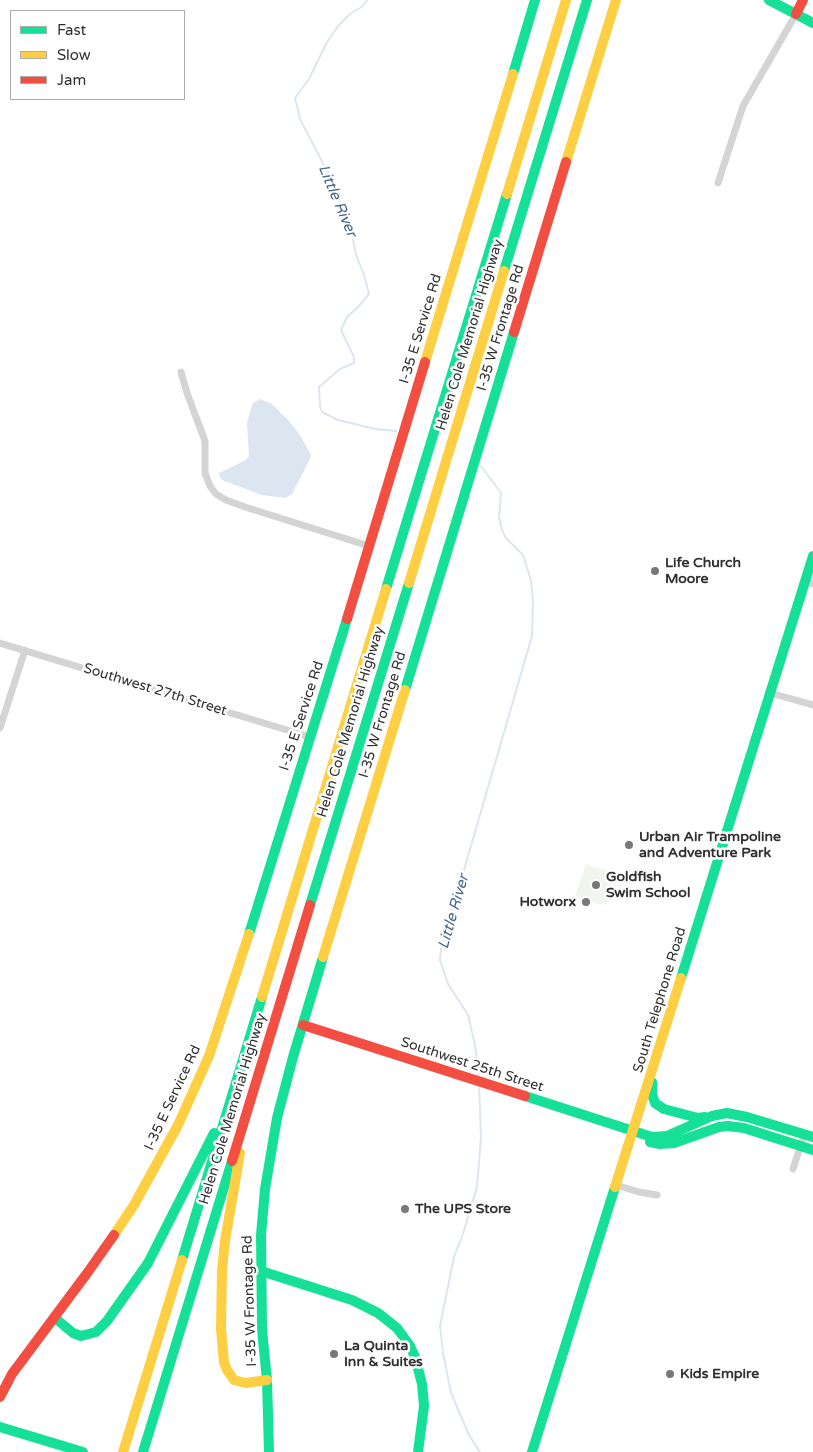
<!DOCTYPE html>
<html>
<head>
<meta charset="utf-8">
<style>
  body { margin:0 }
  #map { position:relative; width:813px; height:1452px; overflow:hidden; background:#fff; font-family:"Varela Round",sans-serif }
  canvas { display:block }
  .legend { position:absolute; left:10px; top:10px; width:175px; height:90px; box-sizing:border-box; background:#fff; border:1px solid #acacac; margin:0; padding:6px 9px; list-style:none; font-size:15px; color:#303030 }
  .legend li { display:flex; align-items:center; gap:10px; height:25px }
  .legend b { width:25px; border:1px solid #acacac }
</style>
</head>
<body>
<div id="map">
<canvas width="813" height="1452"></canvas>
<ul class="legend">
<li><b style="height:6px;background:#16e098"></b>Fast</li>
<li><b style="height:6px;background:#ffcf43"></b>Slow</li>
<li><b style="height:6px;background:#f24e42"></b>Jam</li>
</ul>
</div>
<script>
const ctx = document.querySelector('canvas').getContext('2d');
ctx.lineJoin = 'round';
function fill(path, color) { ctx.fillStyle = color; ctx.fill(path, 'evenodd'); }
const poly = rows => new Path2D(rows.map(r => 'M' + r).join(''));
function stroke(path, color, width, dash) { ctx.strokeStyle = color; ctx.lineWidth = width; ctx.lineCap = dash ? 'butt' : 'round'; ctx.setLineDash(dash || []); ctx.stroke(path); }
function drawText(font, color, halo, rows, align = 'center') {
  ctx.font = font + ' "Varela Round",sans-serif'; ctx.lineWidth = 5; ctx.setLineDash([]); ctx.textBaseline = 'middle'; ctx.strokeStyle = halo; ctx.fillStyle = color; for (const [text, x, y, turn = 0] of rows) {
    ctx.save(); ctx.translate(x, y); ctx.rotate((+turn || 0) * Math.PI / 180); ctx.textAlign = isNaN(turn) ? turn : align; if (halo) ctx.strokeText(text, 0, 0); ctx.fillText(text, 0, 0); ctx.restore();
  }
}
const green = poly([
  [586,864,616,873,607,904,603,903,602,905,575,896]
]);
const water = poly([
  [260,399,272,404,288,420,300,435,311,455,309,461,292,494,285,498,261,495,252,491,224,481,220,478,219,473,246,460,249,456,247,423,251,408,253,403]
]);
const stream = poly([
  [367,0,363,6,350,14,338,26,326,44,309,79,295,98,300,119,329,175,334,193,350,223,356,255,364,275,369,294,360,305,347,317,341,330,354,357,354,363,340,369,319,387,320,407,322,412,338,420,375,429,396,431],
  [479,1078,475,1045,468,1015,448,984,440,960,441,949,532,636,533,601,531,581,523,555,506,538,502,530,499,517,501,493,481,466],
  [479,1085,481,1137,477,1187,463,1234,454,1257,440,1326,443,1353,451,1393,469,1435,480,1452]
]);
const street = poly([
  [718,183,743,106,796,14],
  [181,372,187,393,205,441,205,473,210,486,216,494,226,500,245,507,369,546],
  [805,581,813,584],
  [0,643,310,737],
  [770,693,813,705],
  [0,728,25,650],
  [793,1169,804,1135],
  [616,1185,639,1192,657,1195]
]);
const fast = poly([
  [769,0,813,23],
  [513,74,535,0],
  [504,271,587,0],
  [386,589,507,194],
  [405,690,514,332],
  [310,905,409,583],
  [249,934,347,619],
  [681,978,813,556],
  [652,1082,652,1094,655,1103,664,1109,698,1118,705,1117],
  [525,1096,652,1137,667,1136,712,1116,727,1113,747,1117,813,1137],
  [650,1142,660,1144,674,1143,719,1127,728,1126,744,1128,813,1150],
  [182,1260,262,997],
  [261,1271,352,1300,378,1313,397,1328,410,1346,415,1357,422,1384,424,1406,418,1452],
  [55,1318,73,1333,81,1336,96,1332,107,1321,148,1263,214,1133],
  [0,1427,83,1452],
  [143,1452,232,1161],
  [269,1452,267,1380,262,1330,261,1235,265,1189,277,1118,293,1057,323,957],
  [532,1452,615,1187]
]);
const slow = poly([
  [566,162,616,0],
  [507,194,566,0],
  [425,362,513,74],
  [409,583,504,271],
  [323,957,405,690],
  [262,997,386,589],
  [240,1153,225,1241,222,1271,221,1329,224,1362,227,1370,234,1380,246,1383,267,1380],
  [615,1187,681,978],
  [114,1235,134,1205,178,1125,209,1056,249,934],
  [123,1452,182,1260]
]);
const jam = poly([
  [796,14,803,0],
  [514,332,566,162],
  [347,619,425,362],
  [303,1025,525,1096],
  [232,1161,310,905],
  [0,1397,12,1374,88,1272,114,1235]
]);
const markers = [
  [655,571,5,"#787878"],
  [629,845,5,"#787878"],
  [596,885,5,"#787878"],
  [586,902,5,"#787878"],
  [405,1209,5,"#787878"],
  [334,1354,5,"#787878"],
  [670,1374,5,"#787878"]
];
const streetNames = [
  ["I-35 W Frontage Rd",501,328,-73],
  ["I-35 E Service Rd",421,329,-73],
  ["Helen Cole Memorial Highway",470,335,-73],
  ["Southwest 27th Street",155,690,17],
  ["I-35 W Frontage Rd",383,715,-73],
  ["I-35 E Service Rd",302,716,-72],
  ["Helen Cole Memorial Highway",351,722,-73],
  ["South Telephone Road",660,1000,-73],
  ["Southwest 25th Street",472,1065,18],
  ["I-35 E Service Rd",173,1098,-65],
  ["Helen Cole Memorial Highway",233,1109,-73],
  ["I-35 W Frontage Rd",250,1301,-92]
];
const poiNames = [
  ["Life Church",665,563],
  ["Moore",665,579],
  ["Urban Air Trampoline",639,837],
  ["and Adventure Park",639,853],
  ["Goldfish",606,877],
  ["Swim School",606,893],
  ["Hotworx",576,902,"right"],
  ["The UPS Store",415,1209],
  ["La Quinta",344,1346],
  ["Inn & Suites",344,1362],
  ["Kids Empire",680,1374]
];
const waterNames = [
  ["Little River",337,201,67],
  ["Little River",454,912,-74]
];
fill(green, '#f0f5ed');
fill(water, '#dce6f0');
stroke(stream, '#dce6f0', 2);
stroke(street, '#d4d4d4', 7);
stroke(fast, '#16e098', 10);
stroke(slow, '#ffcf43', 10);
stroke(jam, '#f24e42', 10);
for (const [x, y, r, color] of markers) { const dot = new Path2D(); dot.arc(x, y, r, 0, 2 * Math.PI); ctx.fillStyle = color; ctx.fill(dot); stroke(dot, '#fff', 2); }
drawText('14px', '#303030', '#fff', streetNames);
drawText('bold 14px', '#303030', '#fff', poiNames, 'left');
drawText('italic 15px', '#42678d', '#fff', waterNames);
</script>
</body>
</html>
